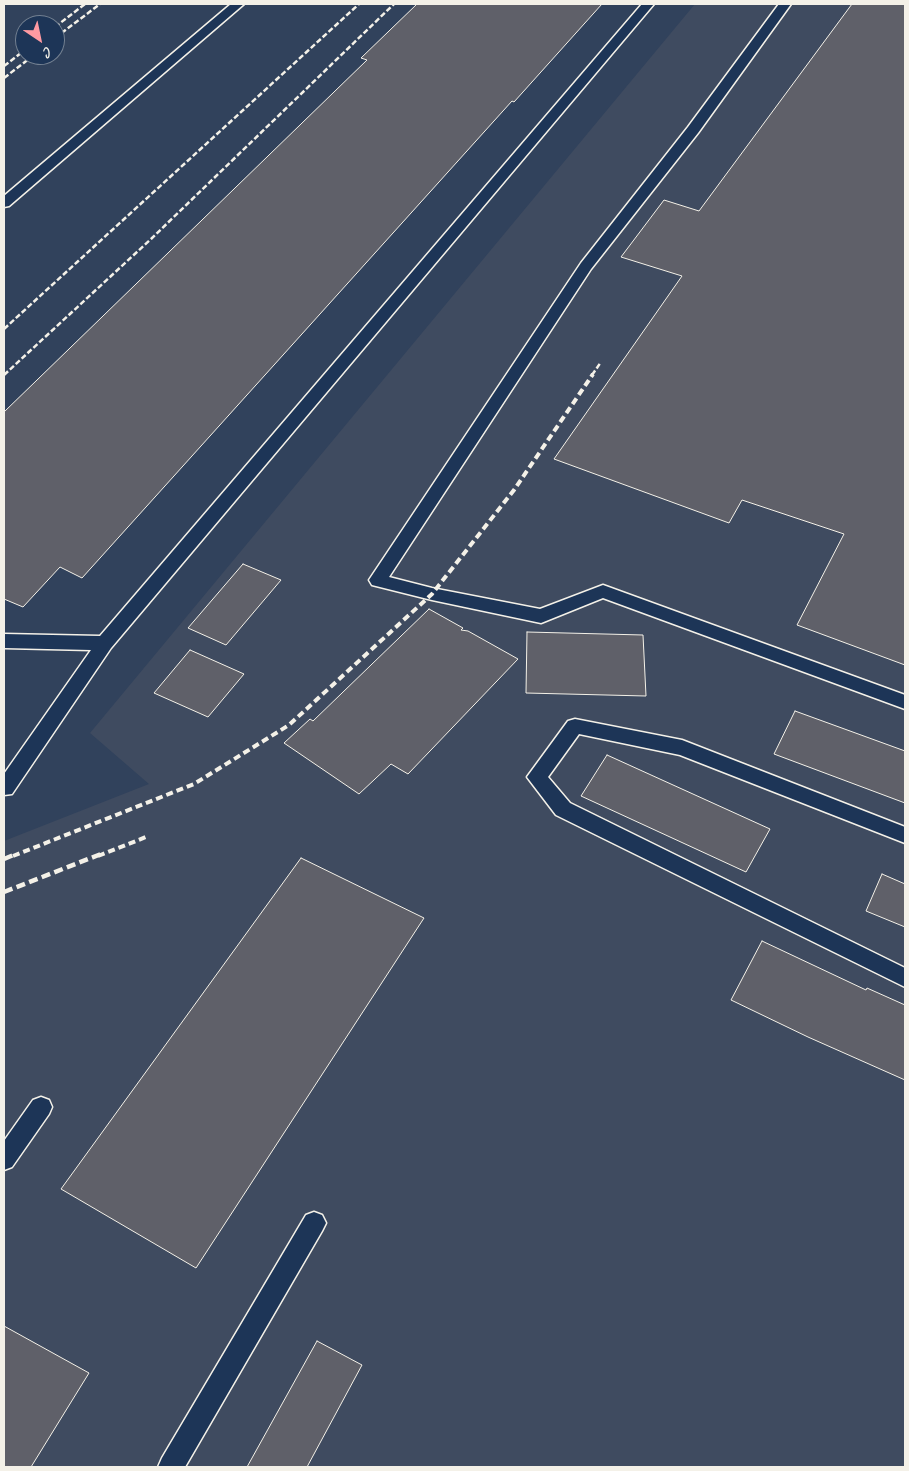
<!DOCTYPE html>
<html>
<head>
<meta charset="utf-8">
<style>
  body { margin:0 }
  #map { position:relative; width:909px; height:1471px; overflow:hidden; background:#31425c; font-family:Caveat,sans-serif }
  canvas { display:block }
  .frame { position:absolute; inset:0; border:5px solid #f4f1e8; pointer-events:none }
  .north { position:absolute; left:15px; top:15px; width:50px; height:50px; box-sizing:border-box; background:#1d3557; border:1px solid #738091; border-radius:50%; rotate:146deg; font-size:14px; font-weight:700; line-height:20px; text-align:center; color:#f4f1e8 }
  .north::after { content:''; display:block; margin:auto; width:18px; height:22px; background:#ff9aa2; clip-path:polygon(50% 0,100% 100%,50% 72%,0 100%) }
</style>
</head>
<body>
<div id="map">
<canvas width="909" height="1471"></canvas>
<div class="frame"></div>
<div class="north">С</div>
</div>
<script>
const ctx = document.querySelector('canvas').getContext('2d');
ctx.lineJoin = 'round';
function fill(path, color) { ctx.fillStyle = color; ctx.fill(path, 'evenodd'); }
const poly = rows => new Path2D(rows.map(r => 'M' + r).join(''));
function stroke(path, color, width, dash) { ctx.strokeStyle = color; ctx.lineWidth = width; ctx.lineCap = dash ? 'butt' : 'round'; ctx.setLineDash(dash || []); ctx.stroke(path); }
const built = poly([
  [695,4,905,4,905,1467,4,1467,4,841,149,784,90,733]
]);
const building = poly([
  [417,4,602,4,514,102,512,101,82,578,60,567,23,607,4,599,4,412,367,60,361,58,417,4],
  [852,4,905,4,905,665,797,625,844,534,742,500,729,523,554,459,682,276,621,257,664,200,699,211,852,4],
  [243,564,281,580,226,645,188,628,243,564],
  [429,609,463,628,461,630,468,631,518,659,408,774,391,764,359,794,284,743,310,719,313,721,429,609],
  [527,632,643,635,646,696,526,693,527,632],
  [190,650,244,674,208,717,154,693,190,650],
  [795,711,905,751,905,803,774,754,795,711],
  [607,755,770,829,746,872,581,796,607,755],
  [301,858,424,918,196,1268,61,1189,301,858],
  [882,874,905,884,905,927,866,911,882,874],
  [762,941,866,990,867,988,905,1005,905,1080,808,1037,731,1000,762,941],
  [4,1326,89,1373,31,1467,4,1467,4,1326],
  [317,1341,362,1365,307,1467,247,1467,317,1341]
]);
const lane = poly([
  [231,4,244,4,9,206,4,207,4,196,231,4],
  [642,4,654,4,111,648,12,794,4,795,4,774,91,650,4,648,4,634,100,636,642,4],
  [779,4,791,4,698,133,591,269,389,577,432,588,540,609,603,585,905,695,905,709,603,598,541,623,432,600,372,585,369,580,581,263,688,127,779,4],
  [575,719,682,740,905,827,905,843,680,755,579,734,548,777,570,803,905,968,905,987,556,815,527,777,568,721,575,719],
  [41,1097,49,1100,52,1107,49,1114,12,1167,4,1170,4,1141,33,1100,41,1097],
  [314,1212,322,1215,326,1223,322,1231,185,1467,158,1467,162,1458,306,1215,314,1212]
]);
const railFar2 = poly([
  [55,27,85,4],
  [55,38,100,4],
  [4,66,25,50],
  [4,78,34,55],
  [4,329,359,4],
  [4,375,151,239,394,4],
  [592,375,601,362]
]);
const railFar1 = poly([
  [13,856,194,784,289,725,432,594,514,490,593,374],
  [98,856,146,837]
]);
const rail = poly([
  [4,859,16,854],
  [4,892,101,854]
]);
fill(built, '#3f4b60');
fill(building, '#5f6069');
stroke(building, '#f4f1e8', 1);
stroke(lane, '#f4f1e8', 3);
fill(lane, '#1d3557');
stroke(railFar2, '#f4f1e8', 2.5, [5.5, 2.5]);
stroke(railFar1, '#f4f1e8', 4, [7, 4]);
stroke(rail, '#f4f1e8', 4.5, [9, 4.5]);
</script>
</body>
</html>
